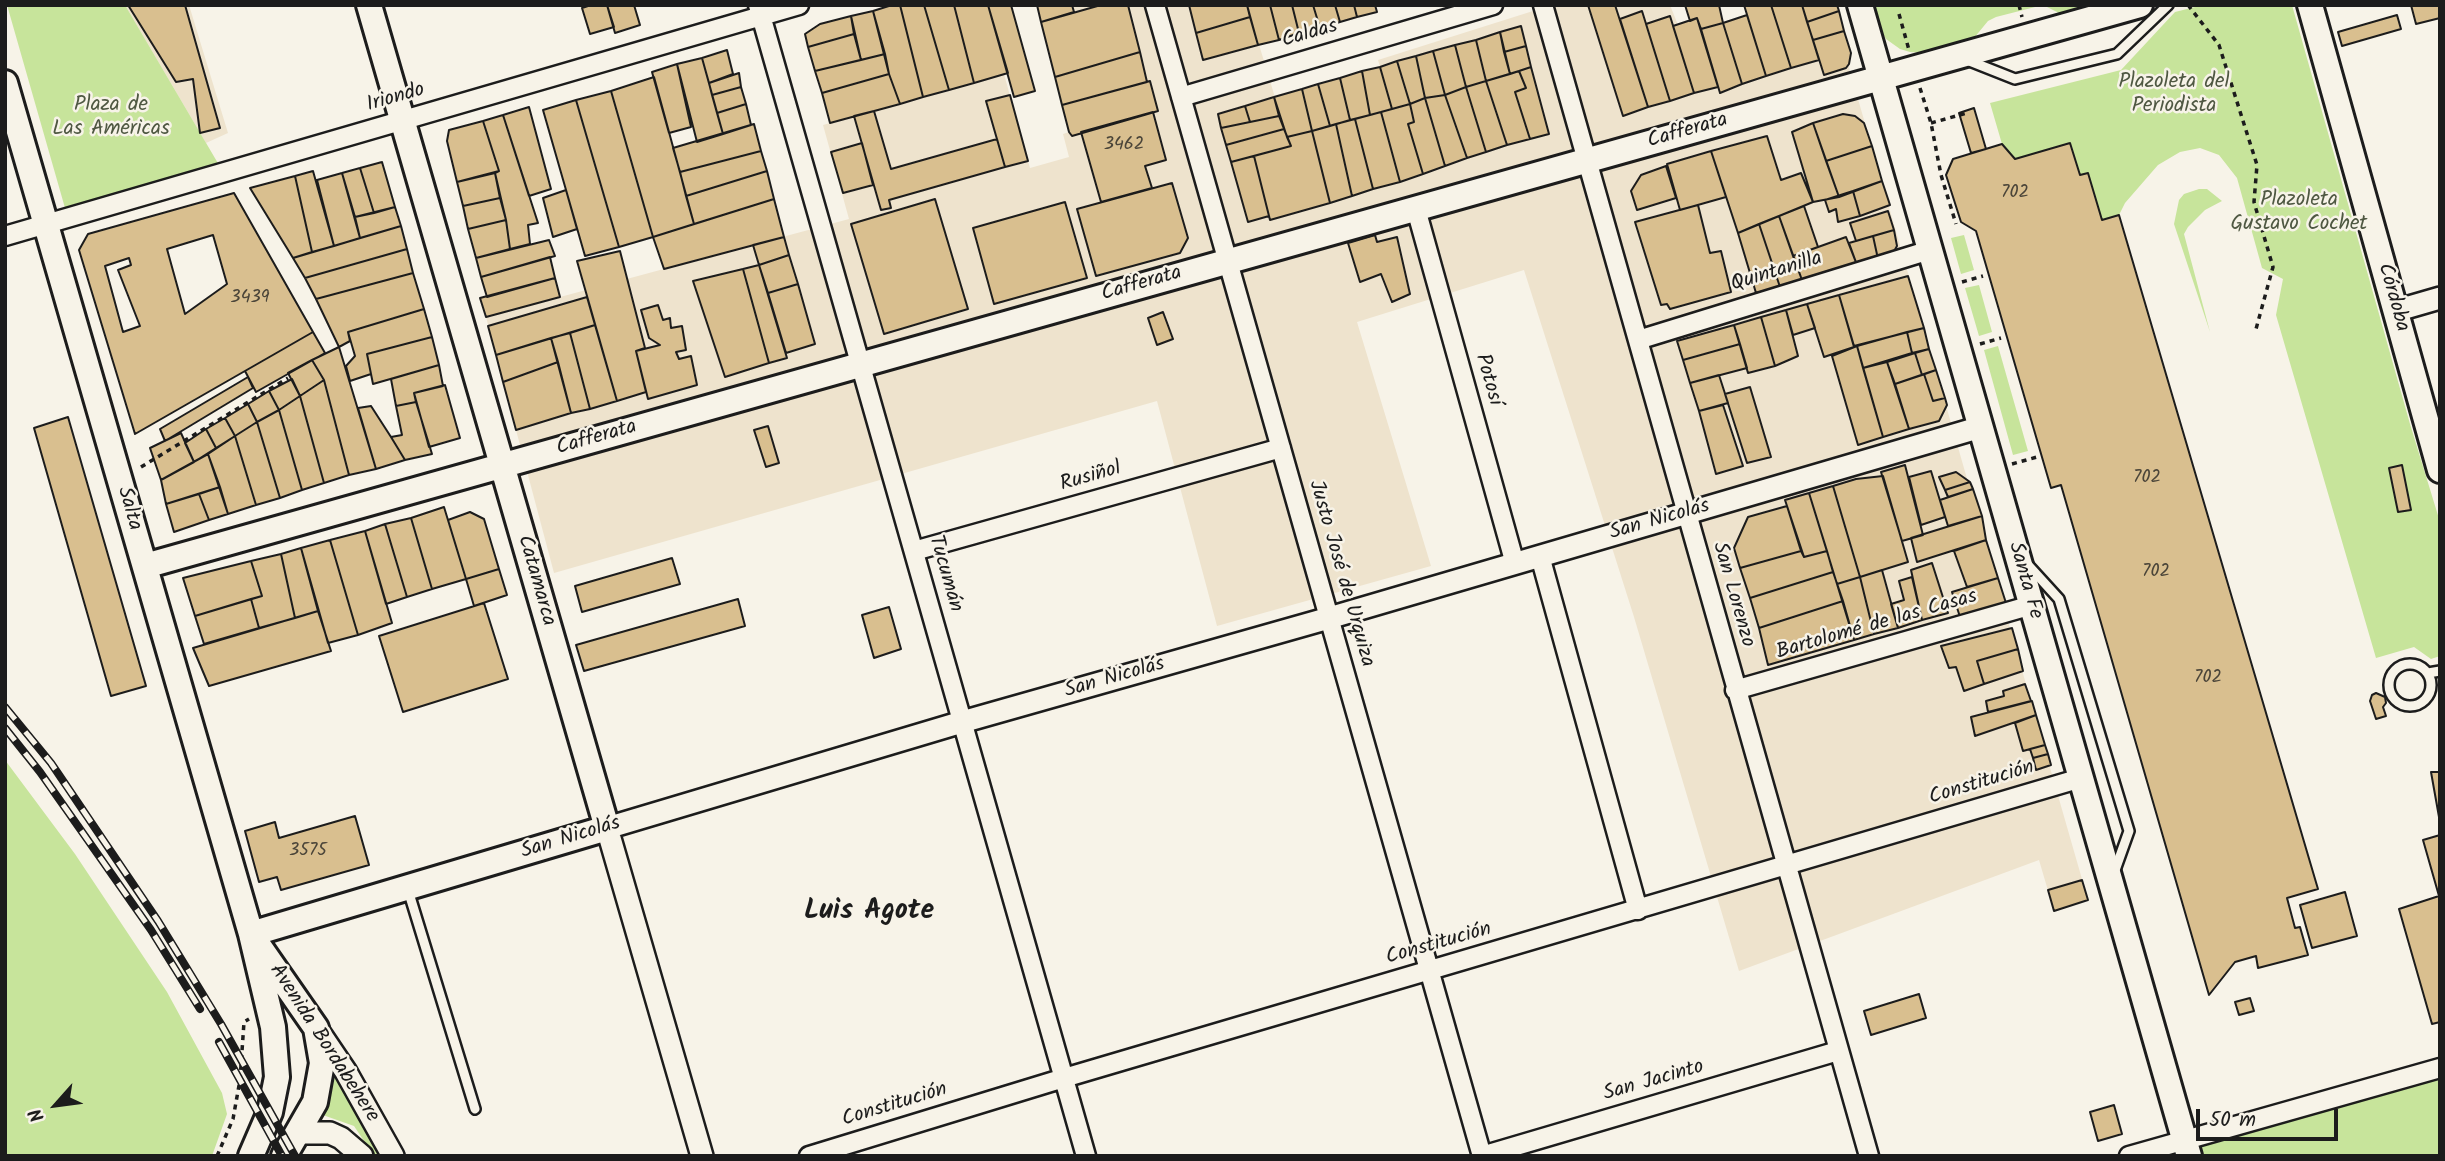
<!DOCTYPE html>
<html>
<head>
<meta charset="utf-8">
<style>
  body { margin:0 }
  #map { position:relative; width:2445px; height:1161px; overflow:hidden; background:#f7f3e8; font-family:Kalam,sans-serif }
  canvas { display:block }
  .frame { position:absolute; inset:0; border:7px solid #1c1c1c; pointer-events:none }
  .north { position:absolute; left:21px; top:1070px; width:70px; height:70px; -webkit-text-stroke:5px #f7f3e8; paint-order:stroke; rotate:242deg; font-size:19px; font-weight:700; line-height:28px; text-align:center; color:#1c1c1c }
  .north::after { content:''; display:block; margin:auto; width:24px; height:32px; background:#1c1c1c; clip-path:polygon(50% 0,100% 100%,50% 72%,0 100%) }
  .scale { position:absolute; left:2196px; top:1109px; width:142px; height:32px; box-sizing:border-box; border:4px solid #1c1c1c; border-top:0; padding-left:9px; font-size:21px; line-height:24px; white-space:nowrap; color:#1c1c1c; -webkit-text-stroke:5px #f7f3e8; paint-order:stroke }
</style>
</head>
<body>
<div id="map">
<canvas width="2445" height="1161"></canvas>
<div class="frame"></div>
<div class="north">N</div>
<div class="scale">50 m</div>
</div>
<script>
const ctx = document.querySelector('canvas').getContext('2d');
ctx.lineJoin = 'round';
function fill(path, color) { ctx.fillStyle = color; ctx.fill(path, 'evenodd'); }
const poly = rows => new Path2D(rows.map(r => 'M' + r).join(''));
function stroke(path, color, width, dash) { ctx.strokeStyle = color; ctx.lineWidth = width; ctx.lineCap = dash ? 'butt' : 'round'; ctx.setLineDash(dash || []); ctx.stroke(path); }
function drawText(font, color, halo, rows, align = 'center') {
  ctx.font = font + ' Kalam,sans-serif'; ctx.lineWidth = 5; ctx.setLineDash([]); ctx.textBaseline = 'middle'; ctx.strokeStyle = halo; ctx.fillStyle = color; for (const [text, x, y, turn = 0] of rows) {
    ctx.save(); ctx.translate(x, y); ctx.rotate((+turn || 0) * Math.PI / 180); ctx.textAlign = isNaN(turn) ? turn : align; if (halo) ctx.strokeText(text, 0, 0); ctx.fillText(text, 0, 0); ctx.restore();
  }
}
const built = poly([
  [125,5,189,5,228,133,206,143],
  [1037,5,1247,5,1287,137,1392,109,1378,60,1552,5,1670,5,1682,35,1765,11,1831,5,2088,900,2054,911,2039,860,1739,971,1634,617,1524,270,1357,322,1431,566,1217,626,1157,401,554,573,486,317,849,219,823,125,1004,74,1030,168,1069,157,1063,134,1069,132]
]);
const green = poly([
  [7,5,125,5,219,165,65,208],
  [1872,5,2098,5,2063,15,2047,7,2039,6,1996,17,1988,21,1974,38,1924,53,1910,52,1900,49,1886,39,1879,28],
  [2203,5,2292,5,2410,424,2440,522,2440,656,2431,659,2414,647,2376,658,2276,315,2283,279,2262,268,2237,178,2219,155,2200,148,2180,152,2158,165,2125,203,2119,215,2102,220,2088,173,2080,175,2070,143,2015,159,2002,144,1990,103,2121,70,2175,12],
  [2199,189,2207,189,2222,201,2205,210,2188,227,2184,234,2210,332,2174,224,2179,200,2184,194],
  [1964,235,1974,270,1961,274,1951,238],
  [1979,285,1992,332,1979,336,1965,288],
  [1998,346,2028,451,2013,455,1984,350],
  [5,760,75,854,167,992,222,1093,227,1114,212,1156,5,1156],
  [2440,1068,2440,1156,2189,1156,2184,1140],
  [330,1071,335,1072,384,1156,374,1156,354,1126,320,1114]
]);
const building = poly([
  [128,5,185,5,220,128,200,133,193,79,176,82,128,5],
  [591,5,607,5,614,27,590,34,582,8,591,5],
  [607,5,634,5,640,25,615,33,607,5],
  [892,5,900,5,923,97,900,104,889,74,873,11,892,5],
  [900,5,924,5,949,90,923,97,900,5],
  [924,5,954,5,974,83,949,90,924,5],
  [954,5,988,5,1008,73,974,83,954,5],
  [988,5,1011,5,1035,91,1014,97,988,5],
  [1037,5,1072,5,1074,12,1041,22,1037,5],
  [1101,5,1128,5,1140,52,1055,77,1041,22,1101,5],
  [1189,5,1247,5,1250,17,1196,33,1189,5],
  [1247,5,1270,5,1279,40,1258,45,1247,5],
  [1270,5,1292,5,1299,33,1279,40,1270,5],
  [1292,5,1313,5,1320,28,1299,33,1292,5],
  [1313,5,1335,5,1340,22,1320,28,1313,5],
  [1335,5,1354,5,1357,17,1340,22,1335,5],
  [1354,5,1375,5,1377,12,1357,17,1354,5],
  [1588,5,1615,5,1648,107,1623,116,1588,5],
  [1685,5,1719,5,1723,23,1701,29,1697,18,1690,21,1685,5],
  [1744,5,1771,5,1791,68,1766,76,1744,5],
  [1771,5,1802,5,1819,60,1791,68,1771,5],
  [1802,5,1837,5,1839,11,1807,22,1802,5],
  [2411,5,2440,5,2440,18,2416,24,2411,5],
  [873,11,885,54,861,60,851,16,873,11],
  [1642,11,1670,101,1648,107,1620,19,1642,11],
  [1839,11,1844,31,1813,40,1807,22,1839,11],
  [1747,15,1766,76,1742,84,1723,23,1747,15],
  [2397,15,2401,29,2342,46,2338,32,2397,15],
  [851,16,854,34,808,47,805,34,820,24,851,16],
  [1670,16,1694,93,1670,101,1646,24,1670,16],
  [1250,17,1258,45,1203,60,1196,33,1250,17],
  [1697,18,1718,87,1694,93,1673,26,1697,18],
  [1723,23,1742,84,1720,93,1701,29,1723,23],
  [1521,26,1526,46,1504,52,1500,32,1521,26],
  [1844,31,1851,53,1849,64,1846,68,1824,75,1813,40,1844,31],
  [1500,32,1510,74,1486,81,1476,40,1500,32],
  [854,34,861,60,815,71,808,47,854,34],
  [1476,40,1486,81,1466,87,1455,45,1476,40],
  [1455,45,1466,87,1445,95,1433,51,1455,45],
  [1526,46,1531,67,1510,74,1504,52,1526,46],
  [727,50,733,74,709,83,702,58,727,50],
  [1433,51,1445,95,1425,98,1416,56,1433,51],
  [1140,52,1147,82,1062,105,1055,77,1140,52],
  [885,54,889,74,822,93,815,71,885,54],
  [1416,56,1425,98,1410,104,1397,61,1416,56],
  [702,58,723,134,697,142,677,64,702,58],
  [1397,61,1410,104,1392,109,1380,67,1397,61],
  [677,64,691,127,669,133,652,72,677,64],
  [1380,67,1392,109,1370,115,1362,71,1380,67],
  [1531,67,1549,134,1530,139,1515,92,1526,88,1519,71,1531,67],
  [1362,71,1370,115,1350,120,1340,78,1362,71],
  [1519,71,1526,88,1515,92,1530,139,1507,145,1486,81,1519,71],
  [739,73,741,87,712,95,709,83,739,73],
  [889,74,900,104,830,123,822,93,889,74],
  [654,77,694,224,653,237,611,91,654,77],
  [1340,78,1350,120,1330,126,1318,84,1340,78],
  [1150,81,1158,111,1072,136,1069,132,1062,105,1150,81],
  [1486,81,1507,145,1486,152,1466,87,1486,81],
  [1318,84,1330,126,1312,131,1302,89,1318,84],
  [741,87,746,104,717,113,712,95,741,87],
  [1466,87,1486,152,1467,158,1445,95,1466,87],
  [1302,89,1312,131,1287,137,1274,97,1302,89],
  [611,91,653,237,619,247,576,100,611,91],
  [1010,95,1028,161,1005,167,986,101,1010,95],
  [1445,95,1467,158,1445,166,1425,98,1445,95],
  [1274,97,1279,116,1250,122,1245,106,1274,97],
  [1425,98,1445,166,1423,174,1408,124,1414,122,1410,104,1425,98],
  [576,100,619,247,585,256,543,110,576,100],
  [746,104,751,125,723,134,717,113,746,104],
  [1410,104,1414,122,1408,124,1423,174,1400,182,1381,112,1410,104],
  [1245,106,1250,122,1221,128,1218,114,1245,106],
  [529,107,551,189,529,196,503,115,529,107],
  [1974,108,1986,149,1971,153,1959,113,1974,108],
  [874,111,891,169,997,139,1005,167,889,200,891,208,881,210,854,116,874,111],
  [1153,112,1166,160,1145,166,1152,188,1101,202,1081,132,1153,112],
  [1381,112,1400,182,1373,189,1355,119,1381,112],
  [1843,114,1855,116,1864,123,1872,146,1826,161,1813,123,1843,114],
  [503,115,538,223,528,225,530,244,510,249,506,220,495,173,499,171,483,121,503,115],
  [1279,116,1284,129,1226,145,1221,128,1279,116],
  [1355,119,1373,189,1352,196,1336,124,1355,119],
  [483,121,499,171,457,182,447,141,449,130,483,121],
  [1813,123,1839,197,1813,202,1792,132,1813,123],
  [754,124,761,151,680,172,673,148,754,124],
  [1336,124,1352,196,1330,203,1312,131,1336,124],
  [1284,129,1291,146,1231,162,1226,145,1284,129],
  [1312,131,1330,203,1270,220,1254,156,1291,146,1287,137,1312,131],
  [1767,136,1781,180,1801,173,1813,202,1738,233,1711,151,1767,136],
  [862,143,873,185,843,193,831,152,862,143],
  [2070,143,2080,175,2088,173,2102,220,2119,215,2318,889,2287,898,2295,928,2300,927,2308,955,2258,968,2256,956,2235,962,2209,995,2061,485,2051,488,1976,231,1961,222,1946,175,1953,159,2002,144,2015,159,2070,143],
  [1872,146,1882,181,1839,197,1826,161,1872,146],
  [761,151,767,171,686,196,680,172,761,151],
  [1711,151,1726,197,1680,210,1667,164,1711,151],
  [1254,156,1269,216,1248,222,1231,162,1254,156],
  [382,162,395,207,374,213,360,168,382,162],
  [1666,166,1676,198,1637,210,1631,191,1641,175,1666,166],
  [360,168,374,213,355,217,342,173,360,168],
  [313,171,334,246,312,252,295,176,313,171],
  [767,171,774,199,694,224,686,196,767,171],
  [342,173,360,238,334,246,317,180,342,173],
  [495,173,500,198,463,206,457,182,495,173],
  [295,176,312,252,293,258,250,188,295,176],
  [1882,181,1890,205,1860,216,1853,191,1882,181],
  [1172,183,1188,238,1180,253,1096,276,1077,209,1172,183],
  [566,190,577,229,553,237,543,198,566,190],
  [1853,191,1860,216,1838,222,1836,209,1829,212,1825,200,1853,191],
  [234,193,313,332,135,434,79,250,88,234,234,193],
  [213,235,227,284,185,314,167,249,213,235],
  [129,258,131,265,118,270,140,326,123,332,105,266,129,258],
  [500,198,506,220,468,229,463,206,500,198],
  [774,199,784,237,664,269,653,237,774,199],
  [935,199,968,309,884,334,851,224,935,199],
  [1065,202,1087,278,994,304,973,228,1065,202],
  [1698,205,1710,253,1721,251,1731,292,1670,309,1667,304,1661,305,1635,222,1698,205],
  [1804,206,1818,247,1793,256,1779,216,1804,206],
  [395,207,401,226,360,238,355,217,395,207],
  [1888,211,1894,230,1856,241,1850,223,1888,211],
  [1779,216,1802,280,1780,287,1759,224,1779,216],
  [506,220,510,249,476,258,468,229,506,220],
  [1759,224,1780,287,1756,293,1738,233,1759,224],
  [401,226,407,249,305,278,293,258,401,226],
  [1894,230,1897,246,1892,255,1878,259,1873,236,1894,230],
  [1375,235,1377,242,1397,237,1410,294,1392,302,1381,274,1360,282,1348,243,1375,235],
  [1873,236,1878,259,1857,265,1849,243,1873,236],
  [784,237,789,255,759,265,753,245,784,237],
  [1846,237,1857,265,1802,280,1793,256,1846,237],
  [549,240,555,256,481,277,476,258,549,240],
  [407,249,413,273,316,299,305,278,407,249],
  [620,251,645,348,636,351,646,392,617,401,577,261,620,251],
  [789,255,798,284,768,293,759,265,789,255],
  [550,257,555,278,487,297,481,277,550,257],
  [759,265,787,358,769,363,743,269,759,265],
  [743,269,769,363,725,377,693,281,743,269],
  [413,273,424,309,348,332,350,341,339,347,316,299,413,273],
  [1908,276,1924,328,1854,346,1839,295,1908,276],
  [555,278,560,297,486,317,480,298,555,278],
  [798,284,815,344,786,353,768,293,798,284],
  [1839,295,1854,347,1824,357,1807,304,1839,295],
  [587,297,595,325,496,355,488,326,587,297],
  [1807,304,1815,328,1793,335,1786,310,1807,304],
  [658,305,663,320,670,318,671,328,682,326,686,350,676,352,679,359,691,356,697,385,648,399,636,351,660,345,649,338,641,310,658,305],
  [424,309,432,337,367,354,371,374,350,381,346,366,355,356,348,332,424,309],
  [1786,310,1798,356,1775,366,1761,317,1786,310],
  [1163,312,1173,339,1157,345,1148,318,1163,312],
  [1761,317,1775,366,1748,373,1734,325,1761,317],
  [595,325,617,401,590,409,570,333,595,325],
  [1734,325,1740,344,1683,360,1677,341,1734,325],
  [1924,328,1929,349,1912,353,1907,332,1924,328],
  [313,332,325,353,256,392,245,371,313,332],
  [1907,332,1912,353,1863,368,1857,346,1907,332],
  [570,333,590,409,571,413,551,338,570,333],
  [432,337,439,365,373,384,367,354,432,337],
  [551,338,558,362,503,382,496,355,551,338],
  [1740,344,1747,368,1690,383,1683,360,1740,344],
  [1857,346,1883,437,1858,445,1832,356,1857,346],
  [339,347,376,469,349,475,324,380,312,360,339,347],
  [1929,349,1936,370,1922,375,1915,353,1929,349],
  [1915,353,1922,375,1895,384,1887,362,1915,353],
  [312,360,324,380,300,396,288,373,312,360],
  [558,362,571,413,516,430,503,382,558,362],
  [1887,362,1909,429,1883,437,1863,368,1887,362],
  [439,365,443,386,414,393,416,402,396,406,391,379,439,365],
  [1936,370,1945,398,1933,401,1924,374,1936,370],
  [1924,374,1933,401,1945,398,1947,405,1939,421,1909,429,1895,384,1924,374],
  [1719,375,1728,403,1699,411,1690,383,1719,375],
  [248,377,253,388,165,441,160,429,248,377],
  [292,379,300,396,279,410,269,391,292,379],
  [324,380,349,475,324,483,300,396,324,380],
  [445,385,460,438,429,447,414,393,445,385],
  [1750,387,1771,457,1747,463,1725,394,1750,387],
  [269,391,279,410,257,422,248,404,269,391],
  [300,396,324,483,302,490,279,410,300,396],
  [416,402,432,454,405,460,391,437,402,435,396,406,416,402],
  [248,404,257,422,235,436,225,418,248,404],
  [1723,405,1743,466,1716,474,1699,411,1723,405],
  [371,406,391,437,405,460,376,469,358,408,371,406],
  [279,410,302,490,280,498,257,422,279,410],
  [68,417,146,686,111,696,34,428,68,417],
  [225,418,235,436,216,448,206,429,225,418],
  [257,422,280,498,256,505,235,436,257,422],
  [768,426,779,463,766,467,754,430,768,426],
  [206,429,216,448,194,462,185,443,206,429],
  [181,433,194,462,161,480,150,448,181,433],
  [235,436,256,505,228,514,208,454,235,436],
  [208,454,220,487,166,504,161,480,208,454],
  [1905,465,1923,535,1902,541,1881,472,1905,465],
  [2402,465,2411,510,2398,512,2389,468,2402,465],
  [1931,471,1945,517,1921,525,1909,477,1931,471],
  [1956,472,1970,482,1945,490,1939,477,1956,472],
  [1883,476,1908,562,1860,577,1833,486,1856,479,1883,476],
  [1970,482,1973,489,1948,497,1945,490,1970,482],
  [1833,486,1860,577,1837,584,1809,493,1833,486],
  [220,487,228,514,209,520,199,494,220,487],
  [1973,489,1982,516,1948,526,1940,500,1973,489],
  [1809,493,1827,551,1804,557,1785,500,1809,493],
  [199,494,209,520,174,532,166,504,199,494],
  [1787,506,1801,551,1740,568,1734,548,1748,517,1787,506],
  [444,507,466,579,432,589,411,518,444,507],
  [470,512,484,519,499,569,466,579,448,520,470,512],
  [1982,516,1986,540,1917,562,1911,538,1982,516],
  [411,518,432,589,407,597,385,524,411,518],
  [385,524,407,597,386,604,365,531,385,524],
  [365,531,392,623,358,635,330,540,365,531],
  [330,540,358,635,328,643,301,548,330,540],
  [1986,540,1998,578,1967,587,1954,551,1986,540],
  [301,548,318,611,295,618,281,554,301,548],
  [1801,551,1804,557,1827,551,1833,572,1750,598,1740,568,1801,551],
  [281,554,295,618,259,628,251,599,262,596,251,561,281,554],
  [672,558,680,584,582,612,575,586,672,558],
  [251,561,262,596,195,616,183,578,251,561],
  [1932,563,1948,613,1922,620,1911,570,1932,563],
  [499,569,507,595,474,606,466,579,499,569],
  [1882,570,1898,628,1874,634,1860,577,1882,570],
  [1833,572,1843,601,1759,628,1750,598,1833,572],
  [1860,577,1874,634,1854,640,1837,584,1860,577],
  [1912,577,1922,620,1898,628,1891,604,1904,600,1899,581,1912,577],
  [1998,578,2006,603,1960,617,1952,592,1998,578],
  [251,599,259,628,204,644,195,616,251,599],
  [738,599,745,626,584,671,576,645,738,599],
  [1843,601,1854,640,1768,665,1759,628,1843,601],
  [484,603,508,679,403,712,379,636,484,603],
  [889,607,901,649,874,658,862,615,889,607],
  [318,611,331,651,209,686,193,648,318,611],
  [2012,628,2018,649,1977,661,1984,684,1964,691,1956,667,1949,668,1941,646,2012,628],
  [2018,649,2023,671,1984,684,1977,661,2018,649],
  [2025,684,2031,701,1988,712,1986,701,2004,696,2003,691,2025,684],
  [2376,693,2385,697,2386,703,2383,707,2386,716,2376,719,2370,701,2372,695,2376,693],
  [2032,701,2036,715,1975,736,1971,717,2032,701],
  [2036,715,2045,745,2023,751,2015,723,2036,715],
  [2045,745,2048,754,2033,758,2030,749,2045,745],
  [2048,754,2051,765,2036,770,2033,758,2048,754],
  [2431,772,2440,772,2439,817,2431,772],
  [355,816,369,865,281,890,277,877,259,882,245,831,275,822,279,838,355,816],
  [2440,835,2440,1022,2432,1024,2399,909,2439,896,2423,840,2440,835],
  [2082,880,2088,900,2054,911,2048,890,2082,880],
  [2345,892,2357,936,2312,948,2300,905,2345,892],
  [1919,994,1926,1018,1871,1035,1864,1011,1919,994],
  [2250,998,2254,1011,2239,1015,2235,1002,2250,998],
  [2114,1105,2122,1134,2098,1141,2090,1112,2114,1105]
]);
const path = poly([
  [2019,5,2022,17],
  [2188,5,2219,45,2257,165,2254,202,2273,267,2256,329],
  [1899,14,1909,50],
  [1920,88,1931,123,1941,175,1956,224],
  [1931,123,1967,113],
  [1962,282,1983,276],
  [1980,344,2001,338],
  [2012,464,2037,457],
  [141,467,288,378],
  [217,1156,233,1119,240,1080,244,1022,249,1019]
]);
const service = poly([
  [1967,60,2015,79,2117,54,2168,5],
  [2028,565,2059,599,2129,831,2114,873],
  '2389 685a21 21 0 1 1 42 0a21 21 0 1 1-42 0Z',
  [2428,673,2440,671],
  [408,890,475,1109]
]);
const minor = poly([
  [758,5,1086,1156],
  [1155,5,1482,1156,1838,1051],
  [1543,5,1869,1156],
  [1181,97,1493,5],
  [1416,209,1515,564],
  [5,236,799,5],
  [1638,340,1930,250],
  [914,551,1281,448],
  [1540,556,1638,910],
  [1735,690,2032,605],
  [809,1156,1064,1078,2081,778],
  [2129,1156,2440,1068]
]);
const tertiary = poly([
  [2395,311,2440,298],
  [317,1029,346,1072,393,1156],
  [297,1133,330,1133,341,1138,362,1156],
  [702,1156,607,828,962,722,1329,618,1981,427]
]);
const secondary = poly([
  [1860,5,2189,1156],
  [2310,5,2440,470],
  [5,83,251,934,273,1027,277,1077,270,1112,251,1156],
  [145,566,2140,5],
  [251,934,607,828,369,5],
  [259,946,316,1028,322,1063,315,1102,284,1156]
]);
const rail = poly([
  [5,707,51,763,158,921,221,1024,295,1156],
  [5,728,40,772,151,930,200,1009],
  [219,1042,282,1156]
]);
const numberNames = [
  ["3462",1124,146],
  ["702",2015,194],
  ["3439",250,299],
  ["702",2147,479],
  ["702",2156,573],
  ["702",2208,679],
  ["3575",308,852]
];
const streetNames = [
  ["Caldas",1310,35,-16],
  ["Iriondo",396,99,-16],
  ["Cafferata",1688,132,-16],
  ["Quintanilla",1777,273,-17],
  ["Cafferata",1142,285,-16],
  ["Córdoba",2392,298,74],
  ["Potosí",1487,380,74],
  ["Cafferata",597,439,-16],
  ["Rusiñol",1091,478,-16],
  ["Salta",128,509,74],
  ["San Nicolás",1660,521,-16],
  ["Tucumán",944,574,74],
  ["Justo José de Urquiza",1340,574,74],
  ["Catamarca",535,581,74],
  ["Santa Fe",2024,581,74],
  ["San Lorenzo",1732,595,74],
  ["Bartolomé de las Casas",1877,626,-16],
  ["San Nicolás",1115,679,-16],
  ["Constitución",1982,784,-17],
  ["San Nicolás",571,839,-17],
  ["Constitución",1439,945,-16],
  ["Avenida Bordabehere",323,1044,57],
  ["San Jacinto",1654,1082,-16],
  ["Constitución",895,1106,-17]
];
const parkNames = [
  ["Plazoleta del",2174,83],
  ["Periodista",2174,107],
  ["Plaza de",111,106],
  ["Las Américas",111,130],
  ["Plazoleta",2299,201],
  ["Gustavo Cochet",2299,225]
];
const districtNames = [
  ["Luis Agote",869,913]
];
fill(built, '#eee3cd');
fill(green, '#c7e49b');
fill(building, '#d9bf8f');
stroke(building, '#1c1c1c', 2);
stroke(service, '#1c1c1c', 14);
stroke(minor, '#1c1c1c', 23);
stroke(tertiary, '#1c1c1c', 26);
stroke(secondary, '#1c1c1c', 30);
stroke(path, '#1c1c1c', 3.5, [5, 5]);
stroke(service, '#f7f3e8', 9);
stroke(minor, '#f7f3e8', 18);
stroke(tertiary, '#f7f3e8', 21);
stroke(secondary, '#f7f3e8', 24);
stroke(rail, '#1c1c1c', 8);
stroke(rail, '#f7f3e8', 5, [16]);
drawText('18px', '#4b4539', null, numberNames);
drawText('21px', '#1c1c1c', '#f7f3e8', streetNames);
drawText('21px', '#4f5842', '#f7f3e8', parkNames);
drawText('bold 28px', '#1c1c1c', '#f7f3e8', districtNames);
</script>
</body>
</html>
